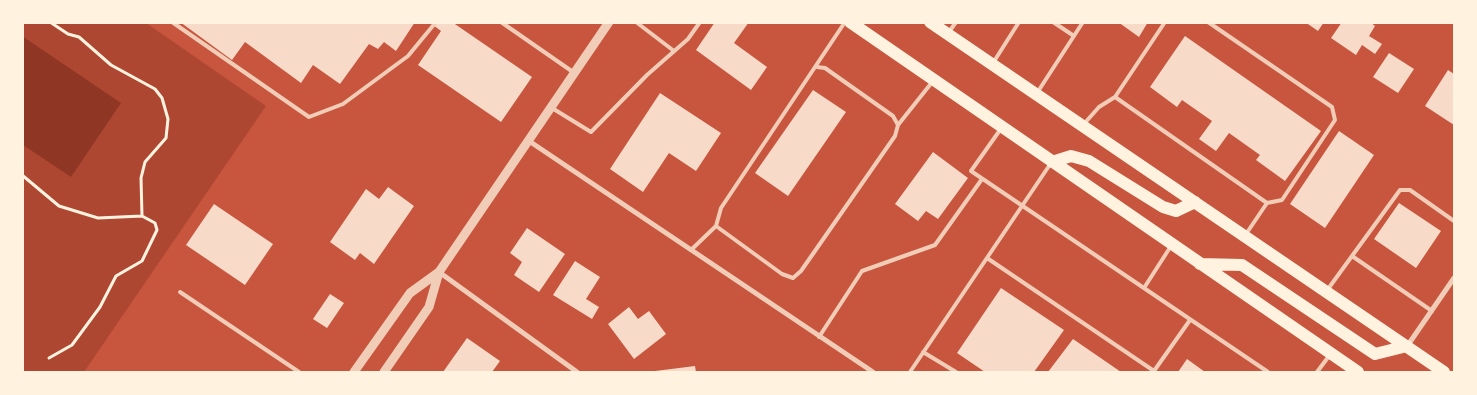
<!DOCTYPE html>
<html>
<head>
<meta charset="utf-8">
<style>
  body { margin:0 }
  #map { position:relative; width:1477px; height:395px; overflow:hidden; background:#c8553d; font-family:Lato,sans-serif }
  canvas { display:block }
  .frame { position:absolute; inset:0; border:24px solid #fff3e0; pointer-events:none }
</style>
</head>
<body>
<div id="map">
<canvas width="1477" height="395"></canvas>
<div class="frame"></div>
</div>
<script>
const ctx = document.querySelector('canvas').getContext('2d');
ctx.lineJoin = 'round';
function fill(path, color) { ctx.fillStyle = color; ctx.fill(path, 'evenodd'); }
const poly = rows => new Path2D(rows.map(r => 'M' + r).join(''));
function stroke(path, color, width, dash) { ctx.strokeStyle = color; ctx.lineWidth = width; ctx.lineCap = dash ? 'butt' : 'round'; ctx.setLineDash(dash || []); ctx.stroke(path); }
const green = poly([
  [22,23,146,23,266,106,84,372,23,372]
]);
const water = poly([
  [22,36,121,103,71,177,23,145]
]);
const building = poly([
  [180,22,415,22,396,51,384,42,378,49,369,44,340,84,313,65,301,83,245,42,232,60],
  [429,22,452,22,532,77,501,122,418,65,441,31],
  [715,22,749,22,734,43,767,67,751,90,696,50],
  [1118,22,1148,22,1139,37],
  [1305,22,1324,22,1318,31],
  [1342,22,1370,22,1375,26,1369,36,1382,44,1375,54,1362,45,1356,55,1331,38],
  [1185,36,1321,131,1285,181,1256,160,1260,155,1229,133,1216,151,1199,139,1212,121,1182,100,1177,107,1150,87],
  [1389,53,1414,69,1398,93,1373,77],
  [1448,70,1454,74,1454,125,1425,106],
  [813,90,846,112,788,196,755,173],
  [660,93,721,133,696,171,669,153,643,192,610,169],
  [1339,131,1374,155,1325,228,1290,204],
  [933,152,968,178,938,219,926,211,918,221,895,204],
  [388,187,414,206,374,264,360,253,355,260,330,242,366,189,379,199],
  [1399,203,1441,231,1416,268,1374,239],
  [214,204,273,244,245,285,186,245],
  [527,228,565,254,539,292,514,275,522,262,510,253],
  [575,261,600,277,586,299,599,307,592,319,553,295],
  [1001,288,1064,330,1034,372,985,372,957,353],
  [330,294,344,303,327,328,313,319],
  [629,307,638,319,649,311,666,334,634,359,608,324],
  [467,338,500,361,492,372,443,372],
  [1073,339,1121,372,1048,372],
  [1187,359,1205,372,1178,372],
  [695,366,696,372,655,372,655,371]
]);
const path = poly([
  [22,175,59,206,98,218,142,216],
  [49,358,72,345,100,307,116,276,142,261,157,230,155,223,142,216,141,178,145,162,166,138,168,119,162,98,155,89,111,65,79,37,68,34,50,22]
]);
const service = poly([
  [172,22,309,117,343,104,408,56,436,22],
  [501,22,573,72],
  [636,22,674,51],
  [845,22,721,208,716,226,782,274,793,278,801,271,895,136,898,125,933,81],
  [1053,22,1074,36],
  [1208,22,1332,107,1335,120,1282,200,1267,203],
  [949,32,956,22],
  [993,63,1019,22],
  [817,67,825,68,893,116,898,125],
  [1037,93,1083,22],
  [1115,97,1165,22],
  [552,108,591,132,647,75,688,39,700,22],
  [1083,125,1099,107,1115,97,1267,203,1246,234],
  [1000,130,971,171,1268,372],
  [691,250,716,226],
  [1352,256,1432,311],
  [987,258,1154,371,1190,320],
  [1144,288,1171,246],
  [1328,289,1400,190,1410,190,1454,221],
  [180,292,299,372],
  [819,337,862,271,935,245,982,179],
  [923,352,956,372],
  [910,372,1051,163],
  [1317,372,1329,356]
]);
const minor = poly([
  [529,141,873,372],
  [439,272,577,372],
  [1408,345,1454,278]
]);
const tertiary = poly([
  [354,372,410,293,439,272],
  [384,372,429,307,439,272,609,22]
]);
const primary = poly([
  [850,22,1358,372],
  [930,22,1444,372],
  [1052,162,1071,156,1089,161,1163,207,1176,211,1195,202],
  [1200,264,1242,265,1375,354,1407,346]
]);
fill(green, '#ae4732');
fill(water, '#8f3625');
fill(building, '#f7dbc8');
stroke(path, '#fff3e0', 3);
stroke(service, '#f1ccb7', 4);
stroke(minor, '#f1ccb7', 5);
stroke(tertiary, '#f1ccb7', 9);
stroke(primary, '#fff3e0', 12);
</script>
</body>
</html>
